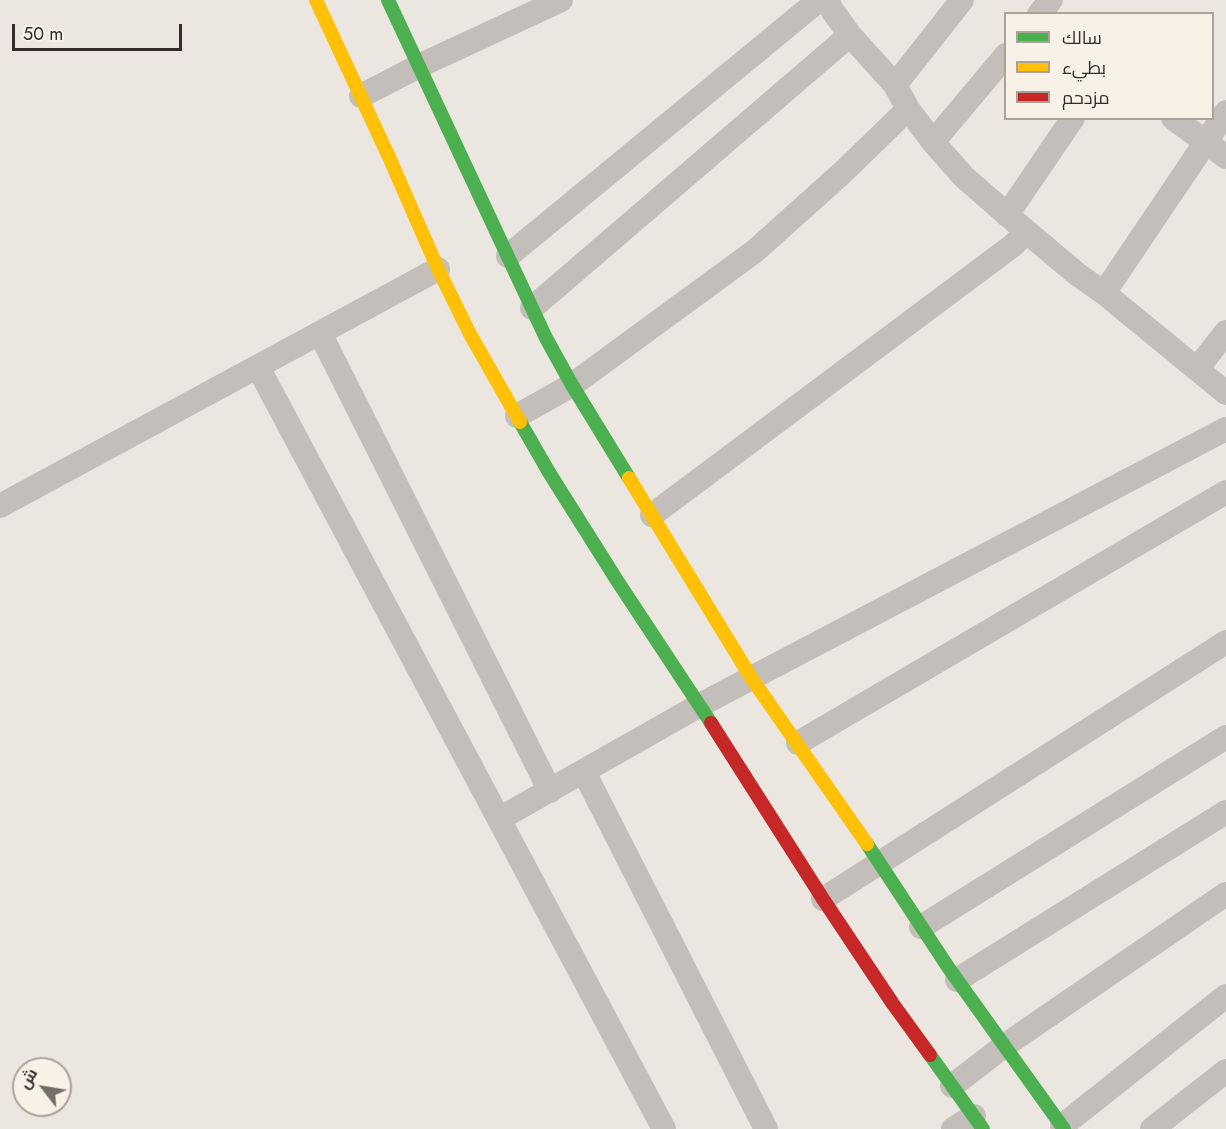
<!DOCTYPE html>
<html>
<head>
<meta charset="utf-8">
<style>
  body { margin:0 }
  #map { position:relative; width:1226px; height:1129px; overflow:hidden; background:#ebe6e0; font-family:Jost,Cairo,sans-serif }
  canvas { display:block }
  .legend { position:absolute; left:1004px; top:12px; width:210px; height:108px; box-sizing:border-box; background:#f7f1e8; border:2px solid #a9a29b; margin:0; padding:8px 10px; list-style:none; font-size:18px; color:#342c28 }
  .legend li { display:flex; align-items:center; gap:12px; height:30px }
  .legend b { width:30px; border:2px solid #a9a29b }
  .north { position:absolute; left:12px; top:1057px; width:60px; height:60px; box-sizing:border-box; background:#f7f1e8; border:2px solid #a9a29b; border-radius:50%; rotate:301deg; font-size:16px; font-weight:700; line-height:24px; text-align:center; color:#342c28 }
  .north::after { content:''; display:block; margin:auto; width:21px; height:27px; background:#746d68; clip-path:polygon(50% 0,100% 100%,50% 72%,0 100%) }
  .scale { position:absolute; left:12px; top:24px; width:170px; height:27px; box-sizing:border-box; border:3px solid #342c28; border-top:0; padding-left:8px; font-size:18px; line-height:21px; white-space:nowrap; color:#342c28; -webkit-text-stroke:4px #f7f1e8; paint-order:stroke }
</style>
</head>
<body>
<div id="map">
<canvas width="1226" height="1129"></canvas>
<ul class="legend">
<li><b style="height:8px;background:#4caf50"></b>سالك</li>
<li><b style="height:8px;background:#ffc107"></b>بطيء</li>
<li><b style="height:8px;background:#c62828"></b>مزدحم</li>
</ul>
<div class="north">ش</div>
<div class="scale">50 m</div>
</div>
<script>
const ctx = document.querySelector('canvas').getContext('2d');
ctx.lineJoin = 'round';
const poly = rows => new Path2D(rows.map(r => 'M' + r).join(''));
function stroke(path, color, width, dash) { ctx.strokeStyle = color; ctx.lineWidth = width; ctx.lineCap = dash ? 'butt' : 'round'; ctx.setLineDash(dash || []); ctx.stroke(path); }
const street = poly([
  [1039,14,1051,0],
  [895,85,962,0],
  [361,96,419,66,561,0],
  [908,109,933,142,964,177,1027,232],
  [1173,118,1226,157],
  [933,142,1006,55],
  [1007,215,1073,118],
  [508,256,819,0],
  [1104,293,1226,112],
  [532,308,850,35],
  [320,333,550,791],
  [258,367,664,1129],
  [1197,369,1226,332],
  [517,416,572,385,755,251,842,173,908,109,895,85,850,35,832,10,827,0],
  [0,506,438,269],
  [652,515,1012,246,1027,232,1077,274,1104,293,1226,393],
  [798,743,1226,492],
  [584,772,766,1129],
  [499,819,700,705,1226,429],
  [823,899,1226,642],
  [921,927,1226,737],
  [957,980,1226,812],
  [952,1086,1004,1046,1226,894],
  [1062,1126,1226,996],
  [953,1129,974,1116],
  [1152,1129,1226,1071]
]);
const fast = poly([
  [388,0,546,338,572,385,629,478],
  [520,422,550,474,618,582,711,723],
  [867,844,948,967,1064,1129],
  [930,1055,983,1129]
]);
const slow = poly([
  [316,0,389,157,438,269,470,334,520,422],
  [629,478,752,679,867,844]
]);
const jam = poly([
  [711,723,823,899,893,1004,930,1055]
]);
stroke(street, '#c3beb9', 24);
stroke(fast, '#4caf50', 14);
stroke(slow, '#ffc107', 14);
stroke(jam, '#c62828', 14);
</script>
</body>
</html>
